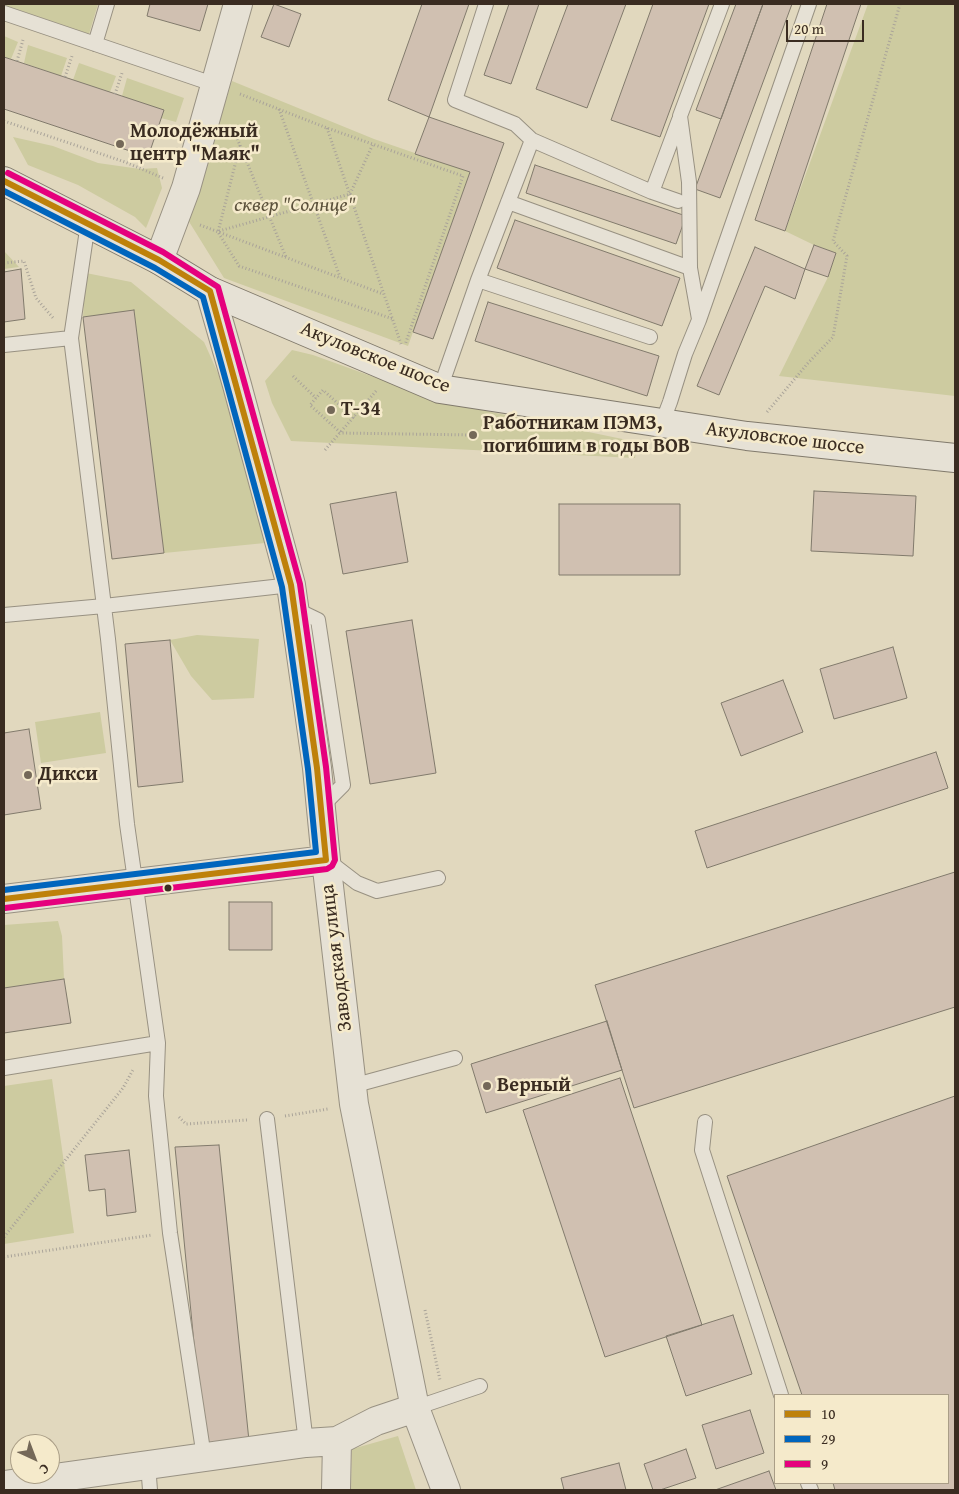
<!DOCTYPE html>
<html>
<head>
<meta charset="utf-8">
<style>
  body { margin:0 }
  #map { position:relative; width:959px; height:1494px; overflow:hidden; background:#e1d8be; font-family:"Gentium Book Plus",serif }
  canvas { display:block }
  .frame { position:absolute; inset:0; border:5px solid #3a2c21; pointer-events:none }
  .legend { position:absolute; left:774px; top:1394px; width:175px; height:90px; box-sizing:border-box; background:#f5eacb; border:1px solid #aa9e87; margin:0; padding:6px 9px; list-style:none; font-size:15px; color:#3a2c21 }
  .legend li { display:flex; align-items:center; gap:10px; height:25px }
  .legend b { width:25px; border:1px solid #aa9e87 }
  .north { position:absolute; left:10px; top:1434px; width:50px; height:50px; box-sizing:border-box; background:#f5eacb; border:1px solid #aa9e87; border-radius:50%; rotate:137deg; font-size:14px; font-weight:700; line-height:20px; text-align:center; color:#3a2c21 }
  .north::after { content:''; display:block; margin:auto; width:18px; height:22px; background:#746858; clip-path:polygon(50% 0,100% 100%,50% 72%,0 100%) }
  .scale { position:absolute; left:786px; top:20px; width:78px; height:22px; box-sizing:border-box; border:2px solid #3a2c21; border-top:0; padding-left:6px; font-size:15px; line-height:18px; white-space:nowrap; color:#3a2c21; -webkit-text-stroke:4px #f5eacb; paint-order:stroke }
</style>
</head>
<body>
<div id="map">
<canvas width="959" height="1494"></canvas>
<div class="frame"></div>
<ul class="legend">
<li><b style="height:6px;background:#be810a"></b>10</li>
<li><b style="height:6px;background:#0065bd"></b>29</li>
<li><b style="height:6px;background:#e5007d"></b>9</li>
</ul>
<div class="north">С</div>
<div class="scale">20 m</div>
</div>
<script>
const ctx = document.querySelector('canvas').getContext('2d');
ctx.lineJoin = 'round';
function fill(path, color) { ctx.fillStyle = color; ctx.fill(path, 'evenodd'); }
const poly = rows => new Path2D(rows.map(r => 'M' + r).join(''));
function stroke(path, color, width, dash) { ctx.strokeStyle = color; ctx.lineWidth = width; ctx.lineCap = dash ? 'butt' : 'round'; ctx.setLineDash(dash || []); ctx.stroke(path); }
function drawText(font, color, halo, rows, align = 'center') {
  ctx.font = font + ' "Gentium Book Plus",serif'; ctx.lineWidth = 5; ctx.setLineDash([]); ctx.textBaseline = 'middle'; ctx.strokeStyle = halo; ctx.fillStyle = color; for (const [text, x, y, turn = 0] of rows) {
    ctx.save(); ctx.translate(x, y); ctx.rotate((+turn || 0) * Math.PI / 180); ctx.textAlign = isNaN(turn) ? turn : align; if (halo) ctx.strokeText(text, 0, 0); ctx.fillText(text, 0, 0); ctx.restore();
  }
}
const green = poly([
  [4,4,98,4,89,34,4,5],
  [868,4,955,4,955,396,779,376,828,277,836,253,814,245,785,231],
  [4,36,18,42,11,59,4,57],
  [28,45,67,58,61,76,24,63],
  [79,63,116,76,110,92,73,80],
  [127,78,184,98,176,122,161,118,122,96],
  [232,81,374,139,470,172,408,346,224,278,188,220],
  [13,137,53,146,98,163,140,169,157,168,162,188,146,228,135,217,78,185,28,165],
  [4,251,19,267,4,269],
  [86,273,131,282,204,342,226,391,265,543,164,553,134,311,83,317],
  [292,350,313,355,443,402,637,442,635,458,291,441,272,403,265,381],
  [197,635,259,639,254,698,212,700,191,676,170,640],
  [100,712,106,753,41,763,35,722],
  [58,921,62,936,64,979,4,988,4,925],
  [52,1079,74,1233,4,1244,4,1086],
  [398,1436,416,1490,351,1490,352,1449]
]);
const building = poly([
  [150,4,208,4,200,31,147,16,150,4],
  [274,4,301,14,289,47,261,37,274,4],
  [422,4,469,4,429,117,388,100,422,4],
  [509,4,539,4,511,84,484,75,509,4],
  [568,4,626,4,587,108,536,89,568,4],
  [653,4,709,4,660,137,611,120,653,4],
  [736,4,763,4,721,119,696,110,736,4],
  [763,4,792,4,720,198,695,189,763,4],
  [827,4,861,4,785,231,755,220,827,4],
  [4,57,164,110,148,157,4,109,4,57],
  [429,117,504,143,433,339,413,332,470,172,415,154,429,117],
  [535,165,686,216,676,244,526,193,535,165],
  [515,220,680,278,662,326,497,268,515,220],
  [814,245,836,253,828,277,805,269,814,245],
  [755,247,805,269,795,299,765,286,719,395,697,386,755,247],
  [21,269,25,319,4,322,4,272,21,269],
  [488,302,659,356,647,396,475,341,488,302],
  [134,310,164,553,112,559,83,317,134,310],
  [814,491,916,496,913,556,811,551,814,491],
  [396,492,408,562,343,574,330,504,396,492],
  [559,504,680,504,680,575,559,575,559,504],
  [412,620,436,773,370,784,346,631,412,620],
  [170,640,183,782,138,787,125,644,170,640],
  [893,647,907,698,834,719,820,669,893,647],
  [783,680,803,732,741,756,721,703,783,680],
  [29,729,41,809,4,815,4,733,29,729],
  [936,752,948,788,707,868,695,831,936,752],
  [955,872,955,1007,634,1108,595,985,955,872],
  [229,902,272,902,272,950,229,950,229,902],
  [64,979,71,1023,4,1033,4,988,64,979],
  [607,1021,622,1070,486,1113,471,1064,607,1021],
  [620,1078,702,1325,605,1357,523,1110,620,1078],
  [955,1096,955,1490,835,1490,833,1483,948,1483,948,1395,802,1395,727,1176,955,1096],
  [219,1145,249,1441,204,1447,175,1147,219,1145],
  [129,1150,136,1212,107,1216,105,1189,89,1191,85,1155,129,1150],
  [733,1315,752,1374,686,1396,666,1336,733,1315],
  [750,1410,764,1453,716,1469,702,1425,750,1410],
  [686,1449,696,1478,660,1490,653,1490,644,1464,686,1449],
  [619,1463,626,1490,564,1490,561,1478,619,1463],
  [769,1471,776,1490,715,1490,769,1471]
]);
const path = poly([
  [17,61,23,40],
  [65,77,72,56],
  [115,94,122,73],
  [240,94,327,128,463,176,405,345],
  [279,109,340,277],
  [4,121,125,162,163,178],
  [232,126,286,257],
  [327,128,401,344],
  [240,145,218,232,239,266,393,319],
  [200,225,383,294],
  [219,231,350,194,373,144],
  [4,263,24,261,36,298,54,319],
  [293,376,316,398],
  [767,412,808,363,833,337,847,256,833,241,900,4],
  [354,418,323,390,310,405,341,433,473,435],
  [325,450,377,390],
  [285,1116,328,1109],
  [179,1117,186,1124,247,1120],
  [4,1237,123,1088,134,1068],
  [4,1257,152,1235],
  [425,1310,440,1380]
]);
const lane = poly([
  [486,4,455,100,515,124,532,140,652,192,678,201],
  [4,13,216,85],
  [95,44,107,4],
  [652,192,679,120],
  [508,202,690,268],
  [478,280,650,337],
  [699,319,690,268,689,182,680,116,722,4],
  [4,345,71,338],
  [440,389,478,280,532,140],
  [662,423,670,402,685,354,699,320,809,4],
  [293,608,318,620,343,785,321,807],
  [4,615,104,606,291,585],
  [327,860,357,883,377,891,438,878],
  [158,1043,156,1096,170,1233,204,1457],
  [4,1068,158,1043,127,824,108,639,71,338,88,223],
  [352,1086,455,1058],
  [267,1119,306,1443],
  [705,1122,702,1150,781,1395],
  [415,1408,480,1386],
  [148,1464,150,1490],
  [808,1483,811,1490]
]);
const street = poly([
  [159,260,186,188,238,4],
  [210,291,237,385,291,585,317,768,326,860,354,1104,415,1408,446,1490],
  [4,899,326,860],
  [4,1485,306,1443,337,1441],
  [336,1490,337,1441,376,1421,415,1408]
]);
const secondary = poly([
  [4,181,159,260,210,291,440,389,747,436,955,458]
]);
const bus1 = poly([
  [4,181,159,260,210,291,291,585,317,768,326,860,4,899]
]);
const bus2 = poly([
  [4,191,155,268,203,297,282,587,308,769,316,852,4,890]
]);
const bus3 = poly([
  [5,908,327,869,332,866,335,860,326,767,300,584,218,287,163,252,8,173]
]);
const markers = [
  [120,144,5,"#746858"],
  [331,410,5,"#746858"],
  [473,435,5,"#746858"],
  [28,775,5,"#746858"],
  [168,888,4.5,"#3a2c21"],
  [487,1086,5,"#746858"]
];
const poiNames = [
  ["Молодёжный",130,132],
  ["центр \"Маяк\"",130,155],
  ["Т-34",341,410],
  ["Работникам ПЭМЗ,",483,424],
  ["погибшим в годы ВОВ",483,447],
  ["Дикси",38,775],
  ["Верный",497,1086]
];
const parkNames = [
  ["сквер \"Солнце\"",295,206]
];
const streetNames = [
  ["Акуловское шоссе",375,358,22],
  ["Акуловское шоссе",785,439,7],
  ["Заводская улица",337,958,-97]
];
fill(green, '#cdcba0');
fill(building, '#d0c0b1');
stroke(building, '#817a6c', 1);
stroke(lane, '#989182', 16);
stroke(street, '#989182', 30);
stroke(secondary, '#817a6c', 30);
stroke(path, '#a9a399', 3, [1, 2.5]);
stroke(lane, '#e6e1d5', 14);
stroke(street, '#e6e1d5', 28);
stroke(secondary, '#e6e1d5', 28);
stroke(bus1, '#be810a', 6);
stroke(bus2, '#0065bd', 6);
stroke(bus3, '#e5007d', 6);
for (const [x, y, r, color] of markers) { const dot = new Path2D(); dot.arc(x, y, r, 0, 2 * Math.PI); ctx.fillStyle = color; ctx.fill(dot); stroke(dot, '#f5eacb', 2); }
drawText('bold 20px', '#3a2c21', '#f5eacb', poiNames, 'left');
drawText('italic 20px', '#5b513b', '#f5eacb', parkNames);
drawText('20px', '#3a2c21', '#f5eacb', streetNames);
</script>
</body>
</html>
